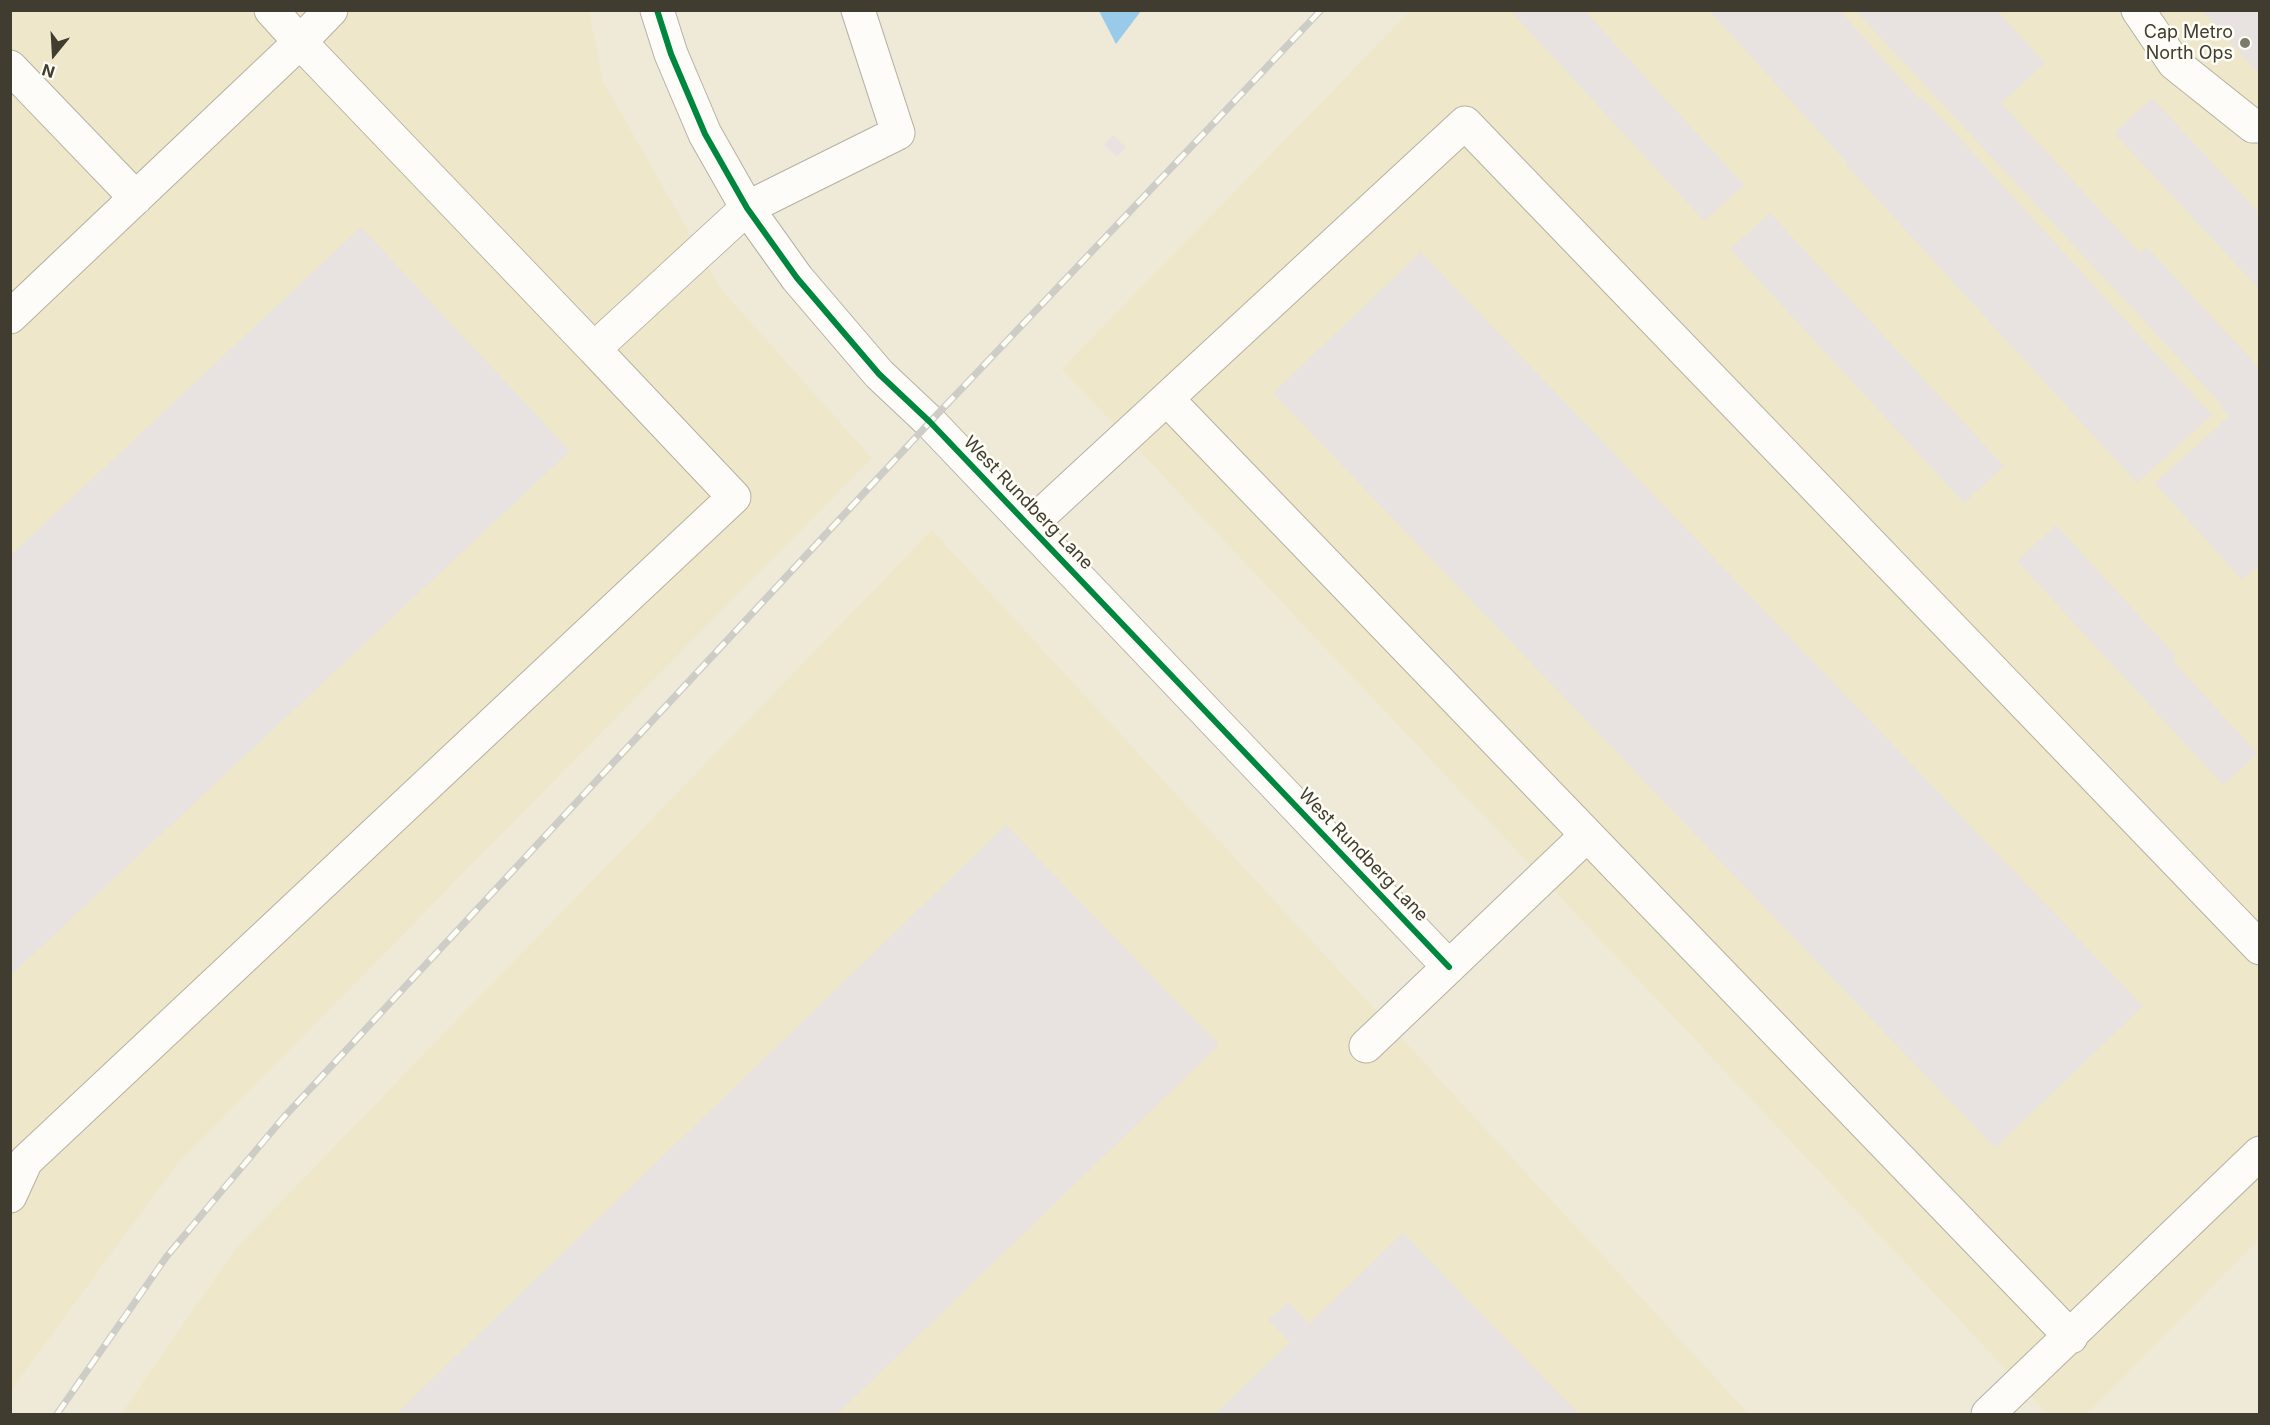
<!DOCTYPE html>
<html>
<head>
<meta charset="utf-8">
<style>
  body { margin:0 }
  #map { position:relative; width:2270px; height:1425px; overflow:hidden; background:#efead8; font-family:Inter,sans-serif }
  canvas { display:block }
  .frame { position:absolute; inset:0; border:12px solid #403d30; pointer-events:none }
  .north { position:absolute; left:24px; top:24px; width:60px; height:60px; -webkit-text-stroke:4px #fefdf6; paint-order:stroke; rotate:198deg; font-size:16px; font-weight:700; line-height:24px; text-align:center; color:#403d30 }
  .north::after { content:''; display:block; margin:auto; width:21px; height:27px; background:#403d30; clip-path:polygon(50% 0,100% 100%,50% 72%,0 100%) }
</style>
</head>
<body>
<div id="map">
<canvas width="2270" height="1425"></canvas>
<div class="frame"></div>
<div class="north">N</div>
</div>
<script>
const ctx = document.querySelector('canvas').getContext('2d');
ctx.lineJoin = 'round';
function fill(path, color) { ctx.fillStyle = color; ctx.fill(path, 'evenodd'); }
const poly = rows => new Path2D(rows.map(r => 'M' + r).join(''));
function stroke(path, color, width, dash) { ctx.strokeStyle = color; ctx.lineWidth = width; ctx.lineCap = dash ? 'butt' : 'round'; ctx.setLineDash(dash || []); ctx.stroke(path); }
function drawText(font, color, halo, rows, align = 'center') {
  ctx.font = font + ' Inter,sans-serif'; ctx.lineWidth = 5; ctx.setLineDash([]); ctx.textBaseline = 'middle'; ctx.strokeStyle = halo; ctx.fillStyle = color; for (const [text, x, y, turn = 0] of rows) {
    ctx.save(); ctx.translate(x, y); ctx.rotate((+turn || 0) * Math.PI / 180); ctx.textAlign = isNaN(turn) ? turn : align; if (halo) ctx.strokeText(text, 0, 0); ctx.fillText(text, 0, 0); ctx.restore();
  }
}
const built = poly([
  [11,11,589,11,603,81,721,289,872,458,178,1163,11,1390],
  [1410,11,2259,11,2259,1239,2087,1414,2048,1414,1062,369],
  [932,530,1749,1414,121,1414,236,1248]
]);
const water = poly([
  [1099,11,1141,11,1116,44]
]);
const building = poly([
  [1510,10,1584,10,1744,185,1704,221],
  [1709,10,1839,10,1919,99,1922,97,2212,415,2137,483,1846,165,1848,164],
  [1855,10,1997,10,2045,63,2001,103,2140,253,2147,247,2260,369,2260,564,2242,580,2155,483,2229,416,2220,407,2222,405],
  [2201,10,2260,10,2260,75],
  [2152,98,2260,214,2260,290,2114,133],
  [1113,135,1126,147,1117,157,1104,145],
  [1770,213,2004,466,1964,503,1730,249],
  [361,227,570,451,10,976,10,556],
  [1421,252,2143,1006,1995,1148,1273,393],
  [2056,525,2177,657,2172,660,2258,754,2223,785,2017,561],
  [1006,825,1219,1045,837,1414,396,1414],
  [1403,1233,1579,1414,1215,1414,1290,1342,1268,1320,1288,1302,1309,1324]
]);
const minor = poly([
  [271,10,300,42,331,10],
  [657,10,671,54,705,134,747,208,797,278,879,374,930,422,1449,967],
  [2138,10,2174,63,2253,126,2260,126],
  [10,67,136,198],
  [10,317,300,42,594,349],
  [1167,399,2071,1337],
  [1029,526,1465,123,2260,948],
  [1366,1046,1587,835],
  [10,1196,26,1161,734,497,594,349,747,208,898,133,858,10],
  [1988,1414,2260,1153]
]);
const rail = poly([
  [57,1414,167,1256,284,1117,930,422,1321,10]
]);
const cycleway = poly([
  [657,10,671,54,705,134,747,208,797,278,879,374,930,422,1449,967]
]);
const markers = [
  [2245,43,6,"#7d7a6b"]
];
const poiNames = [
  ["Cap Metro",2233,33],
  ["North Ops",2233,54]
];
const streetNames = [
  ["West Rundberg Lane",1028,503,46],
  ["West Rundberg Lane",1363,855,46]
];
fill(built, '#efe7c9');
fill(water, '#9acaea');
fill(building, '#e8e3e1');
stroke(minor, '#b5b1a3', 35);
stroke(minor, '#fdfcf9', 33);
stroke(rail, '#ceccc7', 7);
stroke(rail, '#fefdf6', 4.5, [14]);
stroke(cycleway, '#00873e', 6);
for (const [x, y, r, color] of markers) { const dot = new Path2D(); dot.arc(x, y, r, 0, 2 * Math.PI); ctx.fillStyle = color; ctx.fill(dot); stroke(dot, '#fefdf6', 2); }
drawText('18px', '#403d30', '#fefdf6', poiNames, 'right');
drawText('18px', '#403d30', '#fefdf6', streetNames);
</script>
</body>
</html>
